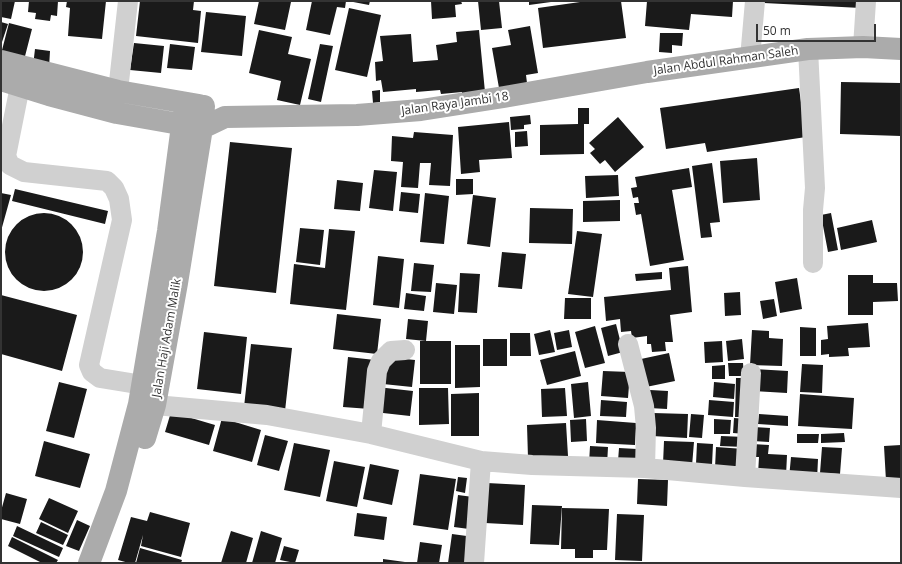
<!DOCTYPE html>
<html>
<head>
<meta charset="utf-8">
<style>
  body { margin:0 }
  #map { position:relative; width:902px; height:564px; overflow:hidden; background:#fff; font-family:"Open Sans",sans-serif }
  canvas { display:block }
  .frame { position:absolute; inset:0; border:2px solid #333; pointer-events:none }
  .scale { position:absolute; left:756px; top:24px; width:120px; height:18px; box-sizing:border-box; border:2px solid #333; border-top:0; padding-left:5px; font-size:12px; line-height:14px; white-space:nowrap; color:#333; -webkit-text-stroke:3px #fff; paint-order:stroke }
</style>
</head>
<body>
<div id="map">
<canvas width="902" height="564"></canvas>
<div class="frame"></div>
<div class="scale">50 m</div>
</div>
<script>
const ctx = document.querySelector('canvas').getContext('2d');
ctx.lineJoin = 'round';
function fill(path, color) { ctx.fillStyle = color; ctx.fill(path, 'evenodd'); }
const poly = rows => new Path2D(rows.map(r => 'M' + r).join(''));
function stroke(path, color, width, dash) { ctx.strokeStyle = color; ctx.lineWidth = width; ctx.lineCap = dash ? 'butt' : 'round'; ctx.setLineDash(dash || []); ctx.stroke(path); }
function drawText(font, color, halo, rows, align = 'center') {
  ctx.font = font + ' "Open Sans",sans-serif'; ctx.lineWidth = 4; ctx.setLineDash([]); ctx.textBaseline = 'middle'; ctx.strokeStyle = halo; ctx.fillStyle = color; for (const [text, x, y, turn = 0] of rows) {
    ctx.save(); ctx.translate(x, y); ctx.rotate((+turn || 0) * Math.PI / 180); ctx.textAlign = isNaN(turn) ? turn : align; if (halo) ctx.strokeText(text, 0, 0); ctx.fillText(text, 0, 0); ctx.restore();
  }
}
const building = poly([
  [1,1,15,1,11,19,1,17],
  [29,1,58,1,57,16,51,15,50,21,35,19,36,13,28,12],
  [67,1,106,1,102,39,68,36,70,8,66,7],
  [140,1,194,1,193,10,201,11,198,43,136,36],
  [259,1,291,2,285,30,254,24],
  [312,1,346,1,345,8,337,7,330,35,306,30],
  [348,1,370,1,369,5],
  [431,1,461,1,462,4,455,5,456,17,432,19],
  [478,1,499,1,502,28,481,30],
  [529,1,551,1,551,2,529,5],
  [587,1,621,1,626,38,543,48,538,8],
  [647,1,733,1,732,17,691,14,689,30,645,26],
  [764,1,862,1,861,8,764,3],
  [349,8,381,15,367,77,335,70],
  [206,12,246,16,242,56,201,52],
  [1,22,8,24,1,45],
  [9,23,32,29,23,64,1,54],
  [530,26,538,73,526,75,527,83,499,88,492,48,511,45,508,30],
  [259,30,292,37,288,54,311,59,300,105,277,100,281,81,249,73],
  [479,30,485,92,462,94,462,92,441,94,440,90,416,92,416,89,383,92,381,80,376,81,375,62,383,61,380,36,411,34,413,62,438,60,436,45,457,42,456,32],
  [660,33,683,33,682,46,672,45,672,53,659,52],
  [134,43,164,46,161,73,130,70],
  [170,44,195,47,192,70,167,68],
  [320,44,333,46,321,102,308,99],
  [35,49,50,51,49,68,33,66],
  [841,82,901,83,901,136,840,134],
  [799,88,806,137,707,152,705,143,666,149,660,108],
  [380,90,380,102,373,103,372,91],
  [578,108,589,108,589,124,584,124,584,154,540,155,540,125,578,124],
  [530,115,531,124,524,125,524,129,511,130,510,117],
  [618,117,644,147,615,172,605,160,600,164,590,153,595,149,589,143],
  [509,122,512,158,479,160,480,172,461,174,458,127],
  [527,131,528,146,515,147,515,132],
  [414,132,453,135,450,186,429,185,431,163,420,163,418,188,401,187,403,162,391,161,392,136,413,138],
  [230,142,292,148,276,293,214,286],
  [757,158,760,200,723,203,720,161],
  [712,163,720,222,710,223,712,237,701,238,692,166],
  [689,168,692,187,672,190,684,260,650,266,641,214,636,215,634,203,639,203,638,197,633,198,631,188,637,187,635,177],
  [374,170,397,172,393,211,369,208],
  [618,175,619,196,586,198,585,176],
  [456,179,473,179,473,194,456,195],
  [337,180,363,183,360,211,334,209],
  [15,189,108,211,105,224,12,201],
  [401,192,420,194,418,213,399,211],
  [1,193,11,195,1,231],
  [425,193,449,196,444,244,420,242],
  [473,195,496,198,490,247,467,244],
  [620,200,620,221,583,222,583,201],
  [530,208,573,209,572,244,529,243],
  '5 252a39 39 0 1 1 78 0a39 39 0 1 1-78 0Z',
  [831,213,838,250,828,252,821,215],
  [872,220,877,242,841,250,837,228],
  [300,228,324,230,320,265,296,262],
  [329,229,355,231,346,310,290,304,294,264,325,268],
  [577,231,602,234,593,297,568,294],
  [502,252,526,254,522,289,498,287],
  [378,256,404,259,399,308,373,305],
  [414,263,434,265,431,292,411,291],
  [688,266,692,312,670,315,673,342,665,342,666,351,652,352,651,344,647,344,647,336,632,338,631,331,621,332,620,319,606,321,604,297,671,290,669,268],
  [662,272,662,279,636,281,635,274],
  [460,273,480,274,477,313,458,312],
  [848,275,873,275,873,283,897,283,898,301,873,302,873,315,848,315],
  [797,278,802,309,780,313,775,282],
  [436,283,457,285,454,314,433,312],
  [740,292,741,315,725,316,724,293],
  [406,293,426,296,424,311,404,309],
  [1,295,77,315,62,371,1,354],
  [565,298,591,298,591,319,564,319],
  [774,299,777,316,763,319,760,301],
  [337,314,381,319,377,354,333,349],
  [408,319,428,321,426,341,406,339],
  [868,323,870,347,848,348,849,356,829,357,829,354,821,355,821,340,828,339,827,326],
  [616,324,623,352,608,356,601,328],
  [595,326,605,363,585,368,575,332],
  [800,327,816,328,816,356,800,356],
  [550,330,555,352,539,355,534,334],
  [569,330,572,347,557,350,554,333],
  [752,330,769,331,769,338,783,339,782,366,750,365],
  [204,332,247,337,241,394,197,389],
  [510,333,530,333,531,356,510,356],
  [483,339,507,339,507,366,483,366],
  [742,339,744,359,728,361,726,341],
  [420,341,451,341,451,384,420,384],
  [722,341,723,362,705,363,704,342],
  [251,344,292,348,285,411,244,407],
  [455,345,480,345,480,387,455,388],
  [575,351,581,376,547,385,540,360],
  [669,353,675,381,646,387,641,359],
  [348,357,375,360,370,409,343,407],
  [385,357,415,360,412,387,383,384],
  [728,363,743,363,744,376,729,376],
  [802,364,823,365,822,393,800,392],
  [725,365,725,379,712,379,712,366],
  [754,369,788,371,787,393,753,391],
  [603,371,630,372,628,398,601,396],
  [736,378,748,378,747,417,735,417],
  [59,382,87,389,74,438,46,431],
  [588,382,591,416,574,418,571,384],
  [714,382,735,384,734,399,713,397],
  [377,387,413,391,410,416,374,412],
  [419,388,448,388,449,424,419,425],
  [565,388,567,416,542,417,541,389],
  [650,390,668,391,667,409,649,408],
  [479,393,479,436,451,436,451,394],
  [800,394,854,398,852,429,798,426],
  [601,400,627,402,626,417,600,416],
  [709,400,734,402,733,417,708,415],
  [171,412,215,425,209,445,165,432],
  [653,413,688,414,687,438,652,436],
  [691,414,704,415,702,438,689,437],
  [759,414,788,416,788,426,758,424],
  [222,418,261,430,252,462,213,451],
  [734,418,747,419,746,434,733,433],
  [586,419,587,441,571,442,570,420],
  [714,419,731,420,730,434,714,434],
  [597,420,636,423,635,445,596,443],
  [566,423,568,456,528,458,527,425],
  [754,427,770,428,769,442,753,441],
  [844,433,845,442,821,443,821,434],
  [797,434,819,434,818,443,797,443],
  [265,435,288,441,279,471,257,465],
  [721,436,745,437,744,447,720,446],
  [44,441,90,454,80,488,35,476],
  [664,441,694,442,692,466,663,464],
  [294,443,330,450,320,497,284,490],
  [697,443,713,444,712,465,696,464],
  [752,444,769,445,768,454,787,455,786,476,758,474,759,457,751,457],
  [901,445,901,480,886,481,884,446],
  [590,446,608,447,607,465,589,464],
  [716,447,744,449,742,470,715,468],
  [822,447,842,448,840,474,820,473],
  [619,448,637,449,636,462,618,461],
  [791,457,818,459,817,480,789,478],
  [334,461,365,467,357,507,326,501],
  [370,464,399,470,392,505,363,499],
  [420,474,456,479,448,530,413,525],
  [458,477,467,478,465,493,456,491],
  [638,479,668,480,667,506,637,504],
  [487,483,525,485,523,525,485,523],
  [6,493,27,499,20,524,1,519,1,511],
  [458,495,473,497,469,529,454,527],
  [49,498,78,511,68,533,39,519],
  [532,505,562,506,559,545,530,544],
  [562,508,609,509,607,550,593,550,593,558,575,558,575,549,561,549],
  [150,512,190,523,181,557,141,546,143,535,135,563,129,563,118,560,131,517,147,521],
  [357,513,387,517,384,540,354,536],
  [617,514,644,515,642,561,615,560],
  [77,520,90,526,79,551,66,546],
  [41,522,68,535,63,545,36,533],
  [17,526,63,548,59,557,13,536],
  [231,531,253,538,246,563,221,563],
  [261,531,282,538,275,563,252,563],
  [452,534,474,537,471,563,448,563],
  [12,537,58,560,56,563,42,563,8,546],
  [420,542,442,545,439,563,417,563],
  [284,546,299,550,295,563,280,560],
  [140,548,182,560,181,563,136,563],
  [383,559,405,562,405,563,383,563]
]);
const minor = poly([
  [863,47,866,1],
  [808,49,815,188,813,210,813,263],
  [750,58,755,1],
  [20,86,6,156,10,165,24,172,107,181,114,188,119,199,122,220,89,365,92,372,100,378,143,385],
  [118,91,128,1],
  [628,344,644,406,646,428,645,468],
  [155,405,267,415,371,434,481,461,532,465,645,468,745,477,901,488],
  [371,434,377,371,381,361,391,351,405,350],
  [745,477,751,373],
  [474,563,481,461]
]);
const major = poly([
  [1,61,118,91,199,105],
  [1,80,49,95,117,113,202,128,225,117,357,115,421,110,504,97,647,72,808,49,863,47,901,49],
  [145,438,155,405,177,283,202,128,204,106],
  [89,563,116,491,139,404,168,231,185,103]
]);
const streetNames = [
  ["Jalan Abdul Rahman Saleh",726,61,-8],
  ["Jalan Raya Jambi 18",455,104,-8],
  ["Jalan Haji Adam Malik",167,338,-80]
];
fill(building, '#1a1a1a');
stroke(minor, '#d0d0d0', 20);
stroke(major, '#ababab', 22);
drawText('12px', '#333', '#fff', streetNames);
</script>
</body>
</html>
